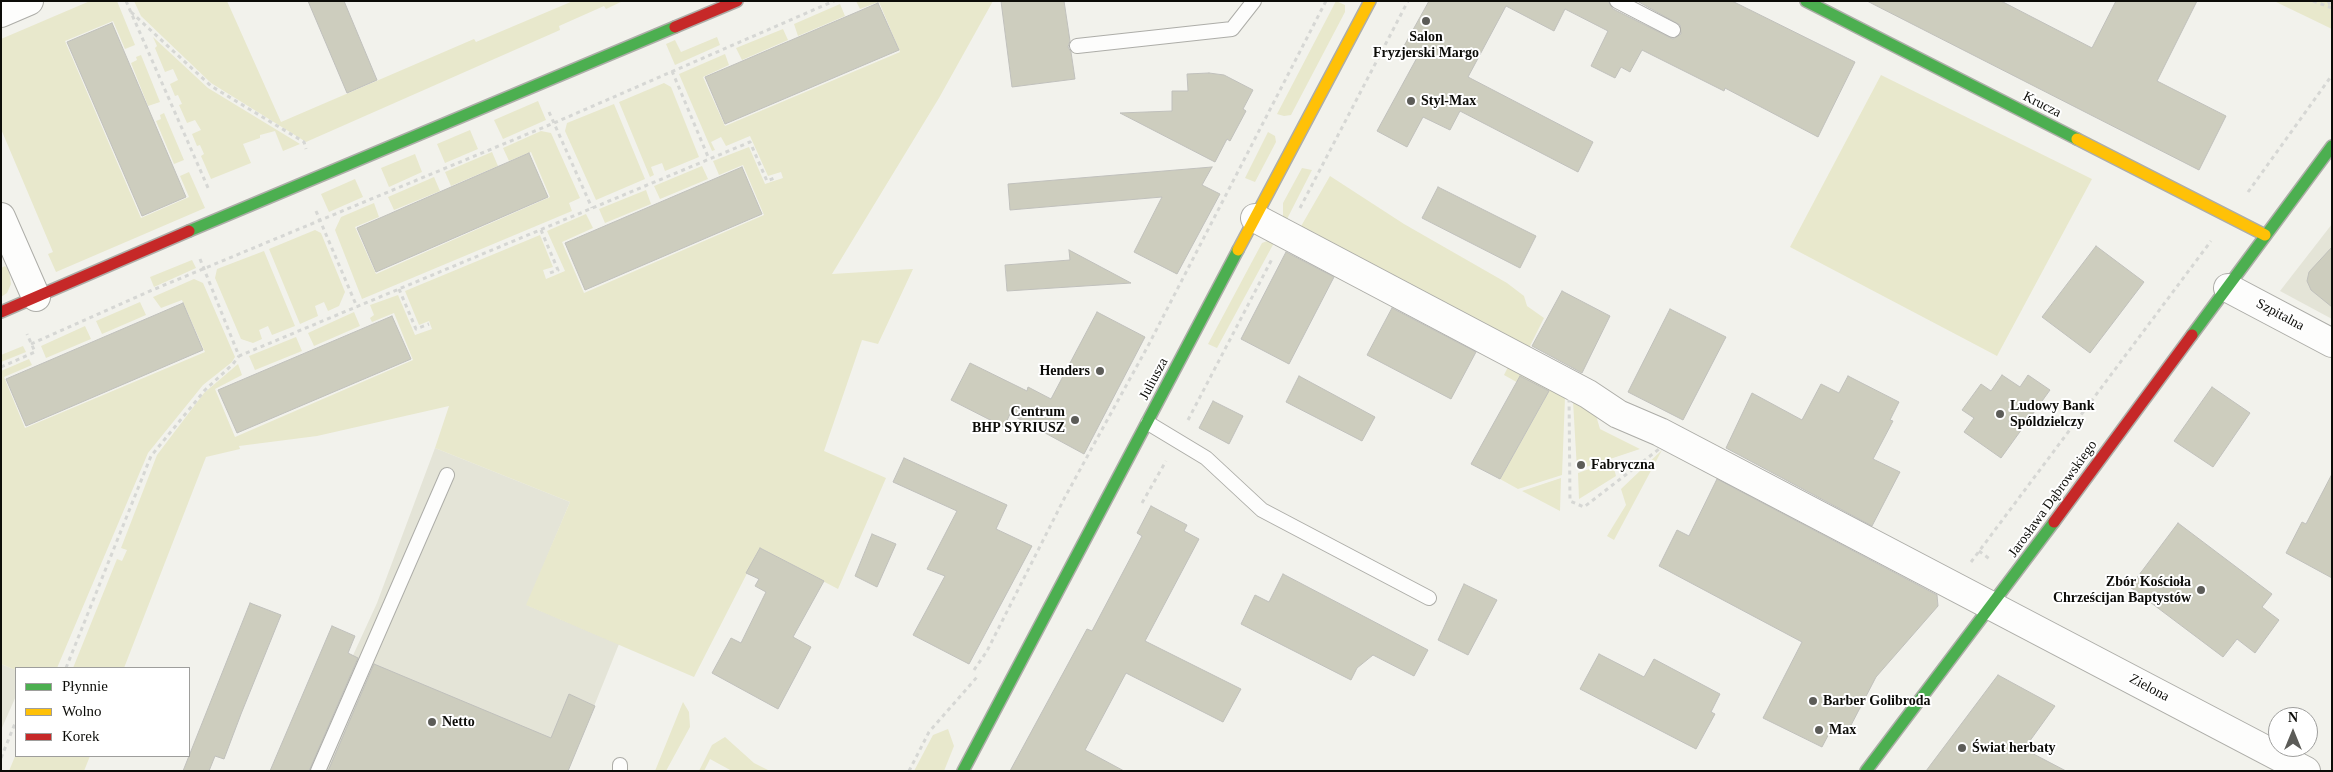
<!DOCTYPE html>
<html>
<head>
<meta charset="utf-8">
<style>
  body { margin:0 }
  #map { position:relative; width:2333px; height:772px; overflow:hidden; background:#f2f2ec; font-family:"Times New Roman",serif }
  canvas { display:block }
  .frame { position:absolute; inset:0; border:2px solid #0c0c08; pointer-events:none }
  .legend { position:absolute; left:15px; top:667px; width:175px; height:90px; box-sizing:border-box; background:#fff; border:1px solid #9e9e9c; margin:0; padding:6px 9px; list-style:none; font-size:15px; color:#0c0c08 }
  .legend li { display:flex; align-items:center; gap:10px; height:25px }
  .legend b { width:25px; border:1px solid #9e9e9c }
  .north { position:absolute; left:2268px; top:707px; width:50px; height:50px; box-sizing:border-box; background:#fff; border:1px solid #9e9e9c; border-radius:50%; rotate:0deg; font-size:14px; font-weight:700; line-height:20px; text-align:center; color:#0c0c08 }
  .north::after { content:''; display:block; margin:auto; width:18px; height:22px; background:#5c5c58; clip-path:polygon(50% 0,100% 100%,50% 72%,0 100%) }
</style>
</head>
<body>
<div id="map">
<canvas width="2333" height="772"></canvas>
<div class="frame"></div>
<ul class="legend">
<li><b style="height:6px;background:#4caf50"></b>Płynnie</li>
<li><b style="height:6px;background:#ffc107"></b>Wolno</li>
<li><b style="height:6px;background:#c62828"></b>Korek</li>
</ul>
<div class="north">N</div>
</div>
<script>
const ctx = document.querySelector('canvas').getContext('2d');
ctx.lineJoin = 'round';
function fill(path, color) { ctx.fillStyle = color; ctx.fill(path, 'evenodd'); }
const poly = rows => new Path2D(rows.map(r => 'M' + r).join(''));
function stroke(path, color, width, dash) { ctx.strokeStyle = color; ctx.lineWidth = width; ctx.lineCap = dash ? 'butt' : 'round'; ctx.setLineDash(dash || []); ctx.stroke(path); }
function drawText(font, color, halo, rows, align = 'center') {
  ctx.font = font + ' "Times New Roman",serif'; ctx.lineWidth = 4; ctx.setLineDash([]); ctx.textBaseline = 'middle'; ctx.strokeStyle = halo; ctx.fillStyle = color; for (const [text, x, y, turn = 0] of rows) {
    ctx.save(); ctx.translate(x, y); ctx.rotate((+turn || 0) * Math.PI / 180); ctx.textAlign = isNaN(turn) ? turn : align; if (halo) ctx.strokeText(text, 0, 0); ctx.fillText(text, 0, 0); ctx.restore();
  }
}
const built = poly([
  [2332,224,2332,319,2280,291],
  [435,448,570,502,527,605,619,644,568,771,300,771,377,603],
  [1,664,16,670,16,696,1,730]
]);
const green = poly([
  [90,1,117,1,135,45,125,49,113,21,65,41,141,218,189,197,180,176,189,172,205,208,56,272,48,254,53,252,1,129,1,39],
  [134,1,227,1,281,122,474,39,476,42,573,1,623,1,606,9,604,6,559,26,560,30,306,142,211,83,141,16],
  [856,1,993,1,939,98,832,274,913,269,878,344,862,340,824,451,886,478,838,589,760,548,694,677,526,605,570,502,435,448,449,406,317,436,239,446,240,449,206,457,124,668,73,668,117,559,122,561,127,550,121,548,157,455,204,393,238,364,242,375,215,389,235,437,413,360,394,313,372,322,370,318,374,315,370,305,398,295,415,335,432,329,429,321,419,325,405,291,540,235,553,267,543,270,546,279,565,271,547,231,586,214,593,228,562,242,584,293,764,215,743,165,719,175,713,161,749,147,765,184,783,178,781,172,768,176,750,136,726,146,721,137,711,142,715,150,712,151,679,74,725,54,729,65,703,77,725,126,900,52,879,2,860,9],
  [1336,1,1345,5,1345,12,1291,115,1284,116,1277,114],
  [2274,1,2332,1,2332,29],
  [840,4,845,16,798,36,794,24],
  [783,29,788,40,742,60,736,48],
  [153,37,208,88,300,144,283,151,275,131,260,135,260,138,243,144,251,163,211,179,201,156,204,154,200,145,197,146,192,134,201,130,195,120,187,123,179,105,182,104,178,95,175,96,170,84,178,80,173,69,165,72,155,48,157,46],
  [717,37,720,45,675,65,666,44,675,40,681,52],
  [141,55,160,102,148,106,131,63,137,60,136,57],
  [1881,75,2092,179,1997,356,1790,247],
  [664,83,671,87,699,157,665,171,662,163,651,167,654,175,650,177,619,102],
  [538,101,546,120,503,139,494,120],
  [614,104,645,179,596,200,565,131,567,123],
  [164,113,184,160,174,164,156,121,161,119,160,115],
  [470,130,478,149,445,163,437,144],
  [541,131,551,133,580,198,569,203,572,211,362,299,335,230,341,217,374,203,379,217,355,227,376,274,550,197,531,152,509,161,503,148],
  [1268,132,1275,136,1276,142,1255,182,1245,178],
  [492,152,498,166,451,186,445,172],
  [415,154,422,172,389,187,381,168],
  [702,166,708,179,660,199,654,186],
  [1302,168,1312,170,1286,221,1283,218,1283,203],
  [1330,176,1404,224,1507,283,1524,296,1527,306,1544,318,1528,350,1300,228],
  [434,177,440,191,394,210,388,197],
  [355,179,363,197,329,212,321,194],
  [646,190,651,204,605,223,599,209],
  [315,230,321,233,345,292,339,306,328,311,324,302,315,306,318,316,300,324,269,249],
  [1270,240,1275,241,1217,348,1208,344,1262,243],
  [264,251,295,326,272,335,268,326,259,330,262,339,253,343,241,339,215,278,217,269],
  [192,260,196,268,154,287,150,277],
  [5,266,9,270,11,284,7,293,1,297,1,268],
  [194,279,203,283,235,357,232,362,203,385,148,453,57,668,16,668,16,670,1,664,1,371,29,359,32,365,4,377,25,428,205,352,182,300,161,308,153,297],
  [140,302,146,315,102,334,96,321],
  [354,312,360,326,314,346,308,333],
  [85,326,91,339,46,358,41,346],
  [296,337,302,351,255,370,249,356],
  [23,346,26,352,1,362,1,355],
  [1508,367,1565,397,1562,475,1518,489,1500,479,1545,398,1504,375],
  [1573,401,1595,412,1600,429,1640,449,1577,470],
  [1662,450,1614,540,1607,536,1626,505,1621,489],
  [1612,461,1616,476,1579,499,1578,473],
  [1561,478,1560,511,1522,491],
  [683,702,689,712,690,727,666,771,655,771],
  [948,729,954,746,944,771,914,771,933,735],
  [725,737,754,763,770,771,732,771,710,759,704,771,699,771,712,745],
  [16,754,16,756,90,756,84,771,9,771]
]);
const building = poly([
  [308,1,344,1,377,80,347,93,308,1],
  [1001,1,1064,1,1070,41,1068,47,1071,52,1075,79,1012,87,1001,1],
  [1429,1,1608,1,1613,9,1673,39,1681,34,1680,25,1637,1,1732,1,1855,62,1818,137,1725,88,1724,91,1642,50,1630,72,1621,67,1615,78,1591,66,1608,31,1565,9,1554,31,1506,6,1468,77,1593,142,1578,172,1460,111,1450,130,1423,117,1407,147,1377,131,1419,54,1404,46,1429,1],
  [1867,1,2001,1,2092,48,2116,1,2197,1,2157,81,2226,116,2199,170,1867,1],
  [878,3,899,50,725,124,705,77,878,3],
  [112,23,186,197,142,216,67,42,112,23],
  [1209,73,1224,75,1253,90,1243,109,1246,111,1230,141,1227,139,1215,162,1120,113,1172,111,1172,91,1188,91,1187,74,1209,73],
  [529,153,548,197,376,272,357,228,529,153],
  [742,167,762,214,585,290,565,243,742,167],
  [1212,167,1202,185,1220,194,1177,274,1134,252,1162,197,1010,210,1008,184,1212,167],
  [1438,187,1536,236,1520,268,1422,218,1438,187],
  [2096,246,2144,282,2090,353,2042,317,2096,246],
  [2332,247,2332,307,2311,290,2307,281,2309,272,2332,247],
  [1069,250,1131,283,1007,291,1005,265,1070,260,1069,250],
  [1286,252,1334,277,1289,364,1241,339,1286,252],
  [1562,291,1610,316,1582,373,1532,346,1562,291],
  [183,303,203,350,26,426,6,379,183,303],
  [1392,308,1476,352,1451,399,1367,355,1392,308],
  [1670,309,1726,337,1683,420,1628,392,1670,309],
  [1097,312,1145,337,1084,454,1010,414,1004,427,951,400,970,363,1027,391,1028,387,1051,399,1097,312],
  [392,316,411,359,237,433,218,390,392,316],
  [2002,375,2020,387,2028,375,2050,390,2001,458,1964,432,1974,418,1962,410,1981,384,1991,391,2002,375],
  [1299,376,1375,417,1362,441,1286,402,1299,376],
  [1520,376,1549,391,1500,479,1471,464,1520,376],
  [1848,376,1899,402,1890,420,1893,421,1873,459,1900,472,1872,526,1726,448,1752,393,1802,420,1821,384,1839,393,1848,376],
  [2212,387,2250,413,2213,467,2174,441,2212,387],
  [1213,401,1243,416,1229,444,1199,428,1213,401],
  [904,458,1007,505,996,529,1032,546,969,664,913,635,945,576,927,569,957,511,893,482,904,458],
  [2332,474,2332,578,2286,553,2302,522,2306,524,2332,474],
  [1717,479,1937,595,1938,606,1876,677,1848,731,1834,724,1822,747,1763,718,1802,642,1659,566,1677,530,1689,536,1717,479],
  [1151,506,1187,525,1184,531,1199,539,1145,641,1241,689,1223,722,1126,673,1085,750,1124,771,1010,771,1087,629,1092,631,1142,536,1137,533,1151,506],
  [2178,523,2272,594,2262,607,2279,620,2255,653,2237,639,2223,657,2130,587,2178,523],
  [872,534,896,544,877,587,855,576,872,534],
  [760,548,824,581,793,637,811,647,778,709,712,673,731,638,741,643,766,592,755,586,759,579,746,573,760,548],
  [1283,574,1428,650,1414,676,1373,655,1357,668,1351,680,1241,624,1255,595,1269,602,1283,574],
  [1464,584,1497,600,1468,655,1438,640,1464,584],
  [250,603,281,615,241,714,224,759,215,756,209,771,183,771,250,603],
  [332,626,355,636,348,653,358,658,309,771,270,771,332,626],
  [1599,654,1644,677,1654,659,1720,694,1711,712,1715,714,1696,749,1580,689,1599,654],
  [374,664,551,738,569,694,595,706,568,771,328,771,374,664],
  [1998,675,2055,706,2024,749,2066,771,1926,771,1998,675]
]);
const path = poly([
  [126,1,209,190],
  [2313,1,2332,8],
  [2328,1,2332,8],
  [131,12,211,86,304,142,306,149],
  [672,71,709,159],
  [549,112,592,208],
  [2248,192,2332,75],
  [1300,208,1408,1],
  [316,211,357,307],
  [541,230,558,270,547,274],
  [200,259,239,356,750,142,767,181,777,177],
  [399,289,416,329,429,324],
  [31,344,150,291,554,123,834,1],
  [1,367,35,352,27,334],
  [1569,396,1663,446,1584,507,1570,501,1569,396],
  [1188,420,1272,259],
  [1142,503,1166,461],
  [1979,551,1991,560],
  [1971,562,2211,241],
  [66,668,151,456,205,390,233,364,239,356],
  [974,670,987,651,1065,497,1149,344,1326,1],
  [1,758,16,721],
  [909,771,929,732,977,677]
]);
const lane = poly([
  [1617,1,1673,30],
  [1077,46,1232,29,1254,1],
  [1148,423,1206,458,1262,510,1429,598],
  [318,771,447,475],
  [620,771,620,765]
]);
const street = poly([
  [1,13,29,1],
  [1,217,36,297],
  [1255,218,1588,394,1618,414,1660,432,2306,771],
  [2228,288,2332,343]
]);
const fast = poly([
  [1806,1,2077,139],
  [189,231,675,27],
  [2192,335,2332,146],
  [963,771,1238,250],
  [1866,771,2054,522]
]);
const slow = poly([
  [2077,139,2265,235],
  [1238,250,1370,1]
]);
const jam = poly([
  [675,27,737,1],
  [1,312,189,231],
  [2054,522,2192,335]
]);
const markers = [
  [1426,21,5,"#5c5c58"],
  [1411,101,5,"#5c5c58"],
  [1100,371,5,"#5c5c58"],
  [2000,414,5,"#5c5c58"],
  [1075,420,5,"#5c5c58"],
  [1581,465,5,"#5c5c58"],
  [2201,590,5,"#5c5c58"],
  [1813,701,5,"#5c5c58"],
  [432,722,5,"#5c5c58"],
  [1819,730,5,"#5c5c58"],
  [1962,748,5,"#5c5c58"]
];
const poiNames = [
  ["Salon",1426,37,"center"],
  ["Fryzjerski Margo",1426,53,"center"],
  ["Styl-Max",1421,101],
  ["Henders",1090,371,"right"],
  ["Ludowy Bank",2010,406],
  ["Spóldzielczy",2010,422],
  ["Centrum",1065,412,"right"],
  ["BHP SYRIUSZ",1065,428,"right"],
  ["Fabryczna",1591,465],
  ["Zbór Kościoła",2191,582,"right"],
  ["Chrześcijan Baptystów",2191,598,"right"],
  ["Barber Golibroda",1823,701],
  ["Netto",442,722],
  ["Max",1829,730],
  ["Świat herbaty",1972,748]
];
const streetNames = [
  ["Krucza",2042,105,27],
  ["Szpitalna",2280,315,28],
  ["Juliusza",1154,379,-62],
  ["Jarosława Dąbrowskiego",2053,499,-54],
  ["Zielona",2149,688,28]
];
fill(built, '#e4e4d7');
fill(green, '#e8e8cc');
fill(building, '#cdcdbe');
stroke(building, '#c0c0bc', 1);
stroke(lane, '#adada8', 16);
stroke(street, '#adada8', 30);
stroke(fast, '#adada8', 14);
stroke(slow, '#adada8', 14);
stroke(jam, '#adada8', 14);
stroke(path, '#d6d7d4', 3, [4, 4]);
stroke(lane, '#fdfdfc', 14);
stroke(street, '#fdfdfc', 28);
stroke(fast, '#4caf50', 11);
stroke(slow, '#ffc107', 11);
stroke(jam, '#c62828', 11);
for (const [x, y, r, color] of markers) { const dot = new Path2D(); dot.arc(x, y, r, 0, 2 * Math.PI); ctx.fillStyle = color; ctx.fill(dot); stroke(dot, '#fff', 2); }
drawText('bold 14px', '#0c0c08', '#fff', poiNames, 'left');
drawText('14px', '#0c0c08', '#fff', streetNames);
</script>
</body>
</html>
